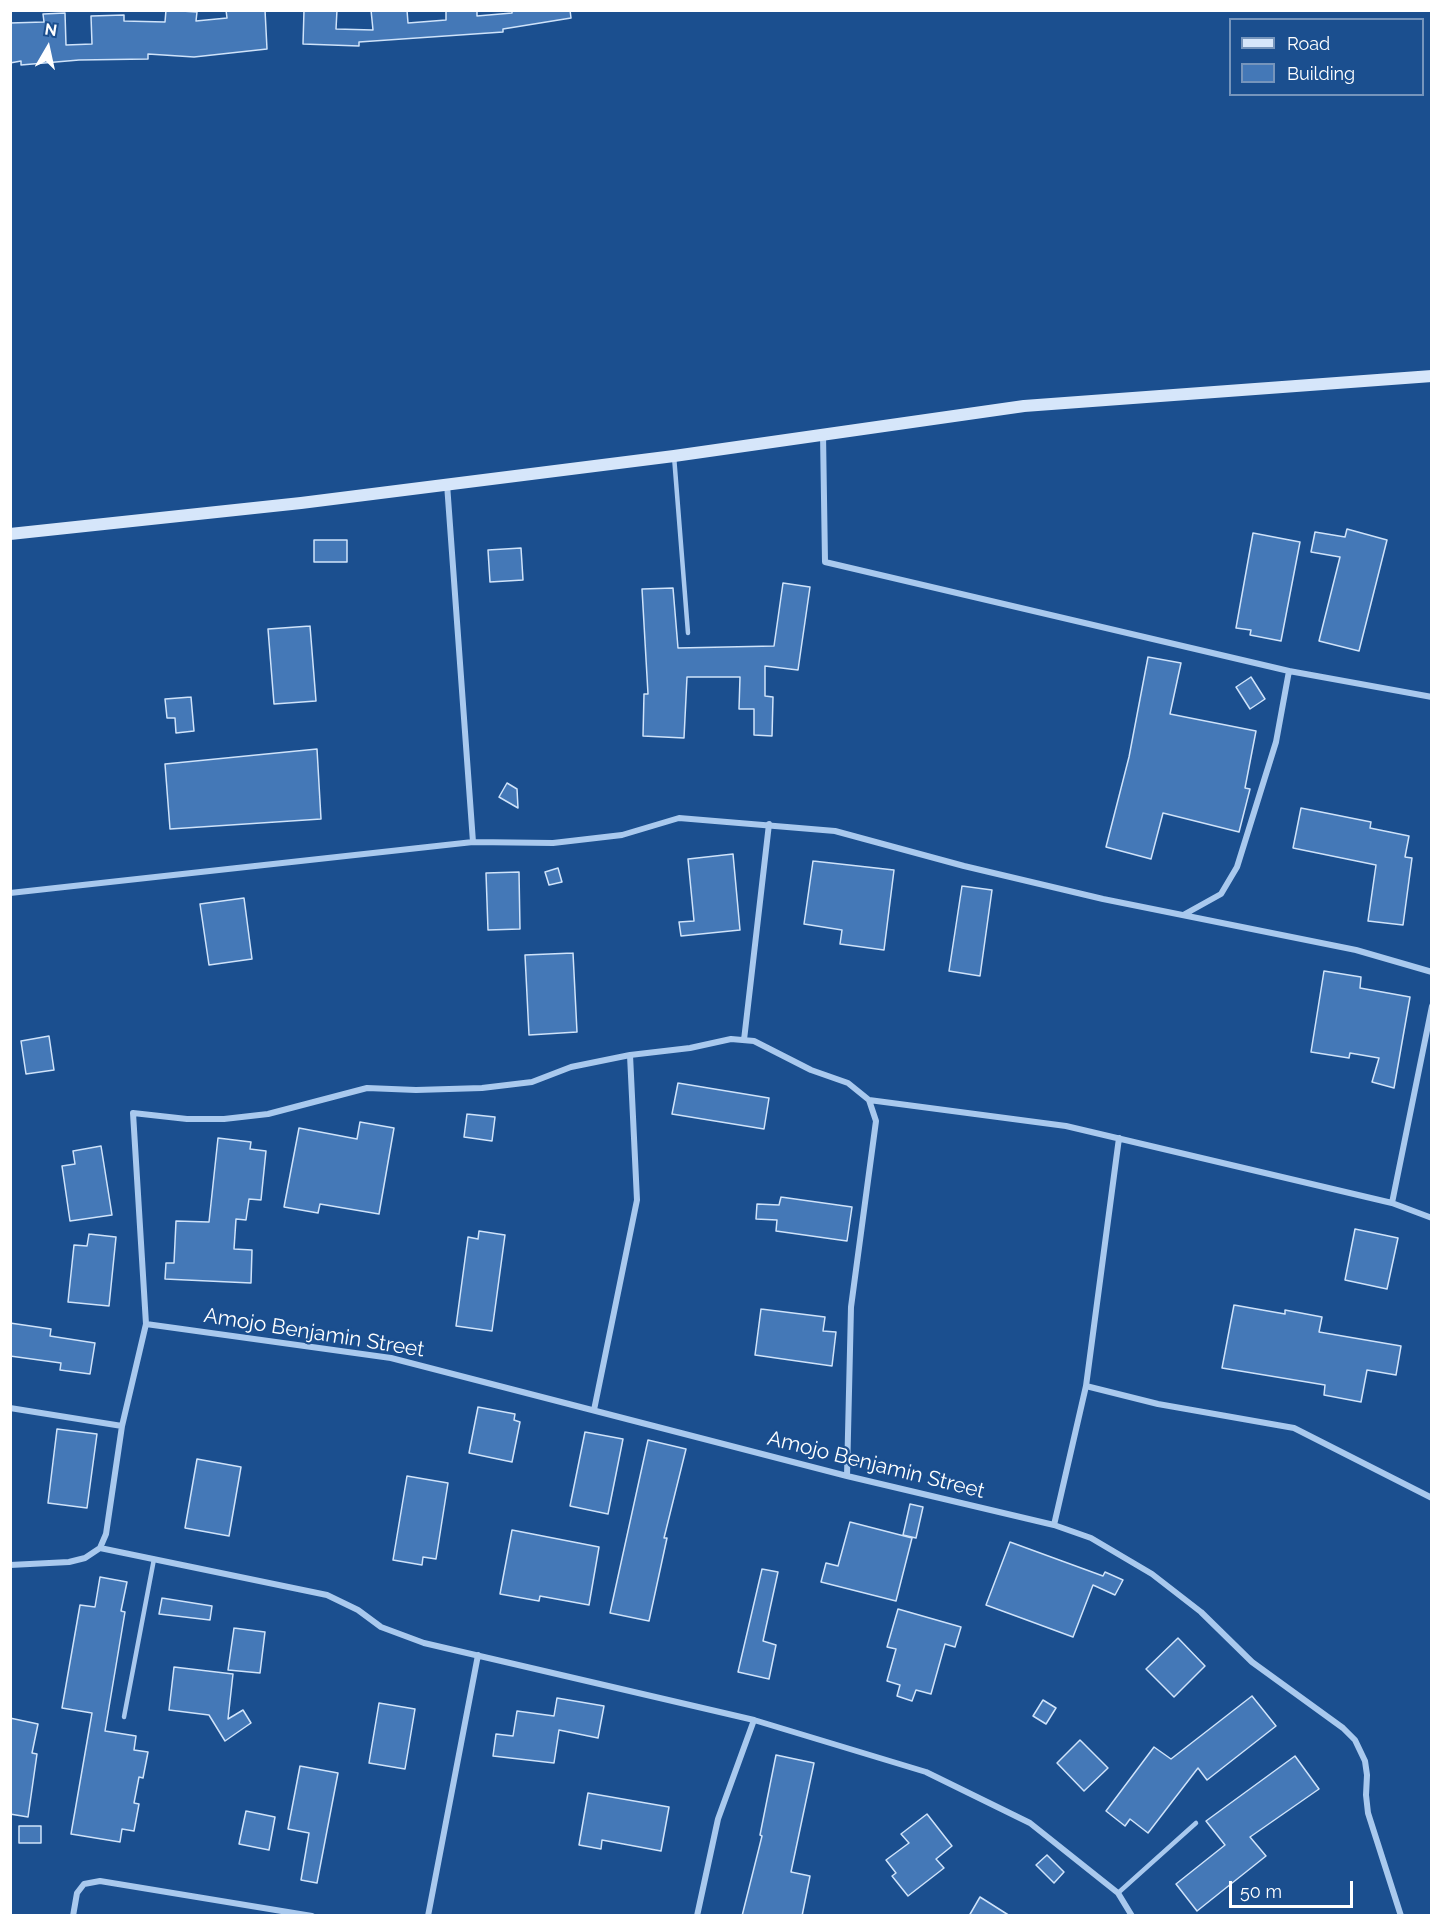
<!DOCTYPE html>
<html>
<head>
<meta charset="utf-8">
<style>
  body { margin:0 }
  #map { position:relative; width:1442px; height:1926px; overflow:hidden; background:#1b4f8f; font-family:Raleway,sans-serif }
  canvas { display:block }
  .frame { position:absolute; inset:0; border:12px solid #fff; pointer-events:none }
  .legend { position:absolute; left:1229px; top:18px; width:195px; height:78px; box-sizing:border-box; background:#1b4f8f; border:2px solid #7695bc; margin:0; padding:8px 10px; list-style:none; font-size:18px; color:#fff }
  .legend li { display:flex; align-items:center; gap:12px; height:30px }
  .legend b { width:30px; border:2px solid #7695bc }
  .north { position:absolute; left:18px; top:18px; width:60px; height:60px; -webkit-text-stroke:4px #1b4f8f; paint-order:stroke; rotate:9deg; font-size:16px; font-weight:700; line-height:24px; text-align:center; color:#fff }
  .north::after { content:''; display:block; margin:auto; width:21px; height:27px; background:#fff; clip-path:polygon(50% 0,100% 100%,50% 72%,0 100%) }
  .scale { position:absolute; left:1229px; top:1881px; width:124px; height:27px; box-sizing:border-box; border:3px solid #fff; border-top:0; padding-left:8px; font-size:18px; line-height:21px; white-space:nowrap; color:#fff; -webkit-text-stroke:4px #1b4f8f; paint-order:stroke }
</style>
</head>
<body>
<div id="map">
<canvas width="1442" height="1926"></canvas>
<div class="frame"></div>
<ul class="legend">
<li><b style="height:8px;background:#d6e6fa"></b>Road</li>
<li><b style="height:16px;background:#4478b7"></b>Building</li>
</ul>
<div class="north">N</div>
<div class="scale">50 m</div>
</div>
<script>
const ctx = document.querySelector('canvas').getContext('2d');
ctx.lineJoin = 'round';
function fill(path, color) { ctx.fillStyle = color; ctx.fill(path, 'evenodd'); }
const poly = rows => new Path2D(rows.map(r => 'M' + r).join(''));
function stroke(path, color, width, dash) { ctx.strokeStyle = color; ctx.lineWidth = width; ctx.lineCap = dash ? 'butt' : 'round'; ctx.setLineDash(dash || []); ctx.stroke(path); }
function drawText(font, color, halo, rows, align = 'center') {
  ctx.font = font + ' Raleway,sans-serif'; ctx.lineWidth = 4.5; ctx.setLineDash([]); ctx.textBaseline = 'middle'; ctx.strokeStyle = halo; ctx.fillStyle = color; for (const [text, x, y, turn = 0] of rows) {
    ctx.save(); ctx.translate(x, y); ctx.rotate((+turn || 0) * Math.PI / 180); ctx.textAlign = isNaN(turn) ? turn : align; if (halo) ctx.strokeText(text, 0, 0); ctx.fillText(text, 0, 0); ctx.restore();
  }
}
const building = poly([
  [166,10,197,12,196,21,227,18,226,10,265,10,267,49,194,57,148,54,148,59,79,60,21,65,21,61,10,63,10,23,44,22,43,14,65,13,66,45,92,44,91,16,124,15,124,21,165,22,166,10],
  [304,10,337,10,336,29,373,30,371,10,407,10,408,23,446,20,446,10,477,10,477,16,512,13,512,10,570,10,571,18,503,29,503,32,359,42,359,46,303,44,304,10],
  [1347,529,1387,540,1359,651,1319,641,1340,557,1311,552,1315,532,1345,537,1347,529],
  [1253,533,1300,542,1281,641,1250,635,1251,630,1236,628,1253,533],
  [314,540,347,540,347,562,314,562,314,540],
  [521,548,523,580,490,582,488,550,521,548],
  [783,583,810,587,798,670,765,666,765,696,773,697,772,736,754,735,754,709,739,709,740,677,687,677,684,738,643,736,644,694,648,694,642,589,673,588,678,648,774,646,783,583],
  [310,626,316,701,274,704,268,629,310,626],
  [1148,657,1181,663,1170,714,1256,731,1245,788,1250,789,1239,832,1163,813,1151,859,1106,847,1129,757,1148,657],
  [1251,677,1265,699,1250,709,1236,687,1251,677],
  [191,697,194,731,176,733,175,718,167,718,165,699,191,697],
  [317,749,321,819,170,829,165,764,317,749],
  [507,783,517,789,518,808,499,797,507,783],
  [1301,808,1371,822,1370,828,1409,836,1405,857,1412,858,1403,925,1368,921,1376,865,1293,848,1301,808],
  [733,854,740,930,681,936,679,922,694,921,688,859,733,854],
  [813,861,894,870,884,950,840,944,842,930,804,924,813,861],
  [558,868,562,882,549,885,545,872,558,868],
  [519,872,520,929,488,930,486,873,519,872],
  [962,886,992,890,980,976,949,971,962,886],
  [244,898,252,959,209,965,200,904,244,898],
  [573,953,577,1032,529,1035,525,955,573,953],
  [1324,971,1361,977,1360,988,1410,997,1394,1088,1372,1082,1379,1058,1350,1053,1349,1058,1311,1052,1324,971],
  [49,1036,54,1070,26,1074,21,1041,49,1036],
  [678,1083,769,1098,764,1129,672,1114,678,1083],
  [467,1114,495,1117,492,1141,464,1137,467,1114],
  [360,1122,394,1128,379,1214,320,1204,318,1213,284,1207,299,1128,357,1139,360,1122],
  [218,1138,251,1142,250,1149,266,1151,261,1200,249,1199,246,1220,236,1219,234,1249,252,1250,251,1283,165,1279,166,1263,174,1263,176,1221,209,1222,218,1138],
  [101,1146,112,1215,70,1221,62,1166,75,1164,73,1151,101,1146],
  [781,1197,852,1207,847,1241,776,1231,777,1220,756,1219,757,1204,779,1205,781,1197],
  [1355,1229,1398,1238,1387,1289,1345,1280,1355,1229],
  [479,1231,505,1235,492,1331,456,1326,468,1237,478,1239,479,1231],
  [89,1234,116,1237,109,1306,68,1302,74,1245,87,1246,89,1234],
  [1234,1305,1285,1314,1285,1310,1322,1317,1319,1332,1401,1346,1396,1375,1367,1370,1361,1402,1324,1395,1325,1385,1222,1368,1234,1305],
  [761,1309,825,1317,823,1331,836,1332,832,1366,755,1355,761,1309],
  [10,1323,51,1329,50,1336,95,1343,90,1374,60,1370,61,1363,10,1356,10,1323],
  [478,1407,515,1414,514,1420,520,1422,512,1462,469,1453,478,1407],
  [57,1429,97,1434,87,1508,48,1503,57,1429],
  [585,1432,623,1439,608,1514,570,1506,585,1432],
  [648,1440,686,1449,664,1538,667,1538,649,1621,610,1613,648,1440],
  [197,1459,241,1467,229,1536,185,1528,197,1459],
  [407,1476,448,1483,436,1559,423,1557,422,1565,393,1560,407,1476],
  [910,1504,923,1507,916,1538,903,1535,910,1504],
  [850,1522,912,1538,896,1601,821,1582,826,1563,838,1566,850,1522],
  [512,1530,599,1547,589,1605,540,1596,539,1601,500,1594,512,1530],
  [1010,1542,1103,1576,1105,1572,1123,1580,1115,1595,1093,1585,1073,1637,986,1605,1010,1542],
  [762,1569,778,1572,763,1641,776,1645,769,1679,738,1672,762,1569],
  [100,1577,127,1582,121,1611,125,1612,105,1731,136,1736,134,1750,148,1752,143,1778,139,1777,134,1803,139,1804,134,1831,122,1829,120,1842,71,1834,92,1713,62,1708,80,1605,95,1607,100,1577],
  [162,1598,212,1606,210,1620,159,1614,162,1598],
  [898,1609,961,1627,955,1647,945,1644,931,1694,916,1690,912,1701,897,1696,900,1685,887,1681,896,1649,887,1647,898,1609],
  [234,1628,265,1632,260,1673,228,1670,234,1628],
  [1178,1638,1205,1666,1174,1697,1146,1669,1178,1638],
  [174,1667,233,1674,228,1719,243,1710,251,1723,225,1741,209,1715,169,1710,174,1667],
  [1252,1696,1276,1726,1207,1780,1198,1768,1148,1833,1130,1819,1125,1826,1106,1811,1154,1747,1171,1759,1252,1696],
  [557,1698,604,1706,598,1738,559,1730,554,1763,493,1756,496,1734,513,1736,517,1711,554,1716,557,1698],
  [1043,1700,1056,1708,1046,1724,1033,1716,1043,1700],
  [379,1703,415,1709,405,1769,369,1763,379,1703],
  [10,1718,38,1724,32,1753,37,1754,28,1817,10,1814,10,1718],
  [1080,1740,1108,1768,1084,1791,1057,1763,1080,1740],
  [776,1755,814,1763,791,1872,810,1876,802,1916,742,1916,762,1836,760,1835,776,1755],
  [1295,1756,1319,1789,1250,1837,1266,1856,1197,1911,1176,1884,1225,1845,1206,1821,1295,1756],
  [300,1766,338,1773,317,1883,301,1880,309,1833,288,1829,300,1766],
  [588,1793,669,1807,661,1851,602,1840,601,1849,579,1845,588,1793],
  [246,1811,275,1817,269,1850,239,1844,246,1811],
  [927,1814,952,1846,936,1859,944,1868,908,1896,892,1876,896,1873,886,1860,909,1843,901,1834,927,1814],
  [19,1826,41,1826,41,1843,19,1843,19,1826],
  [1047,1855,1064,1872,1054,1883,1036,1865,1047,1855],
  [980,1897,1010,1916,969,1916,980,1897]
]);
const lane = poly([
  [674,456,688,633],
  [124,1717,154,1559],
  [1118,1893,1196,1823]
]);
const street = poly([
  [823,434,825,562,1289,671],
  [473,842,553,843,622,835,679,818,835,831,964,866,1103,899,1356,950,1432,972],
  [10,893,473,842,447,484],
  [1185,914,1221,894,1237,867,1276,742,1289,671,1432,697],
  [744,1040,769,824],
  [869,1100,1066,1126,1392,1203,1432,1218],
  [1392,1203,1432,1006],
  [146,1324,391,1358,847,1476,1054,1525,1091,1538,1152,1574,1201,1612,1252,1662,1343,1728,1355,1740,1365,1761,1367,1775,1366,1795,1368,1813,1401,1916],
  [1086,1386,1158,1404,1294,1428,1432,1498],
  [10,1408,122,1426],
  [594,1410,637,1200,630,1055],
  [1054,1525,1086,1386,1119,1138],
  [100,1548,327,1595,358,1610,381,1627,424,1643,754,1720,718,1819,697,1916],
  [10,1565,69,1562,85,1558,100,1548,106,1534,122,1426,146,1324,133,1113,187,1119,224,1119,268,1114,367,1088,416,1090,482,1088,532,1082,571,1067,630,1055,690,1048,731,1039,754,1041,811,1070,848,1083,869,1100,876,1121,851,1307,847,1476],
  [754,1720,926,1772,1030,1823,1118,1893,1132,1916],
  [73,1916,77,1893,84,1884,100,1881,312,1916],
  [428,1916,478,1655]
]);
const secondary = poly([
  [10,534,301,503,674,456,1024,406,1432,376]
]);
const streetNames = [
  ["Amojo Benjamin Street",314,1333,9],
  ["Amojo Benjamin Street",876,1465,14]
];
fill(building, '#4478b7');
stroke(building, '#cfe3fa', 1.5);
stroke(lane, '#a9c9ee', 4.5);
stroke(street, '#a9c9ee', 6);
stroke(secondary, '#d6e6fa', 12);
drawText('21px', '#fff', '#1b4f8f', streetNames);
</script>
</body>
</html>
